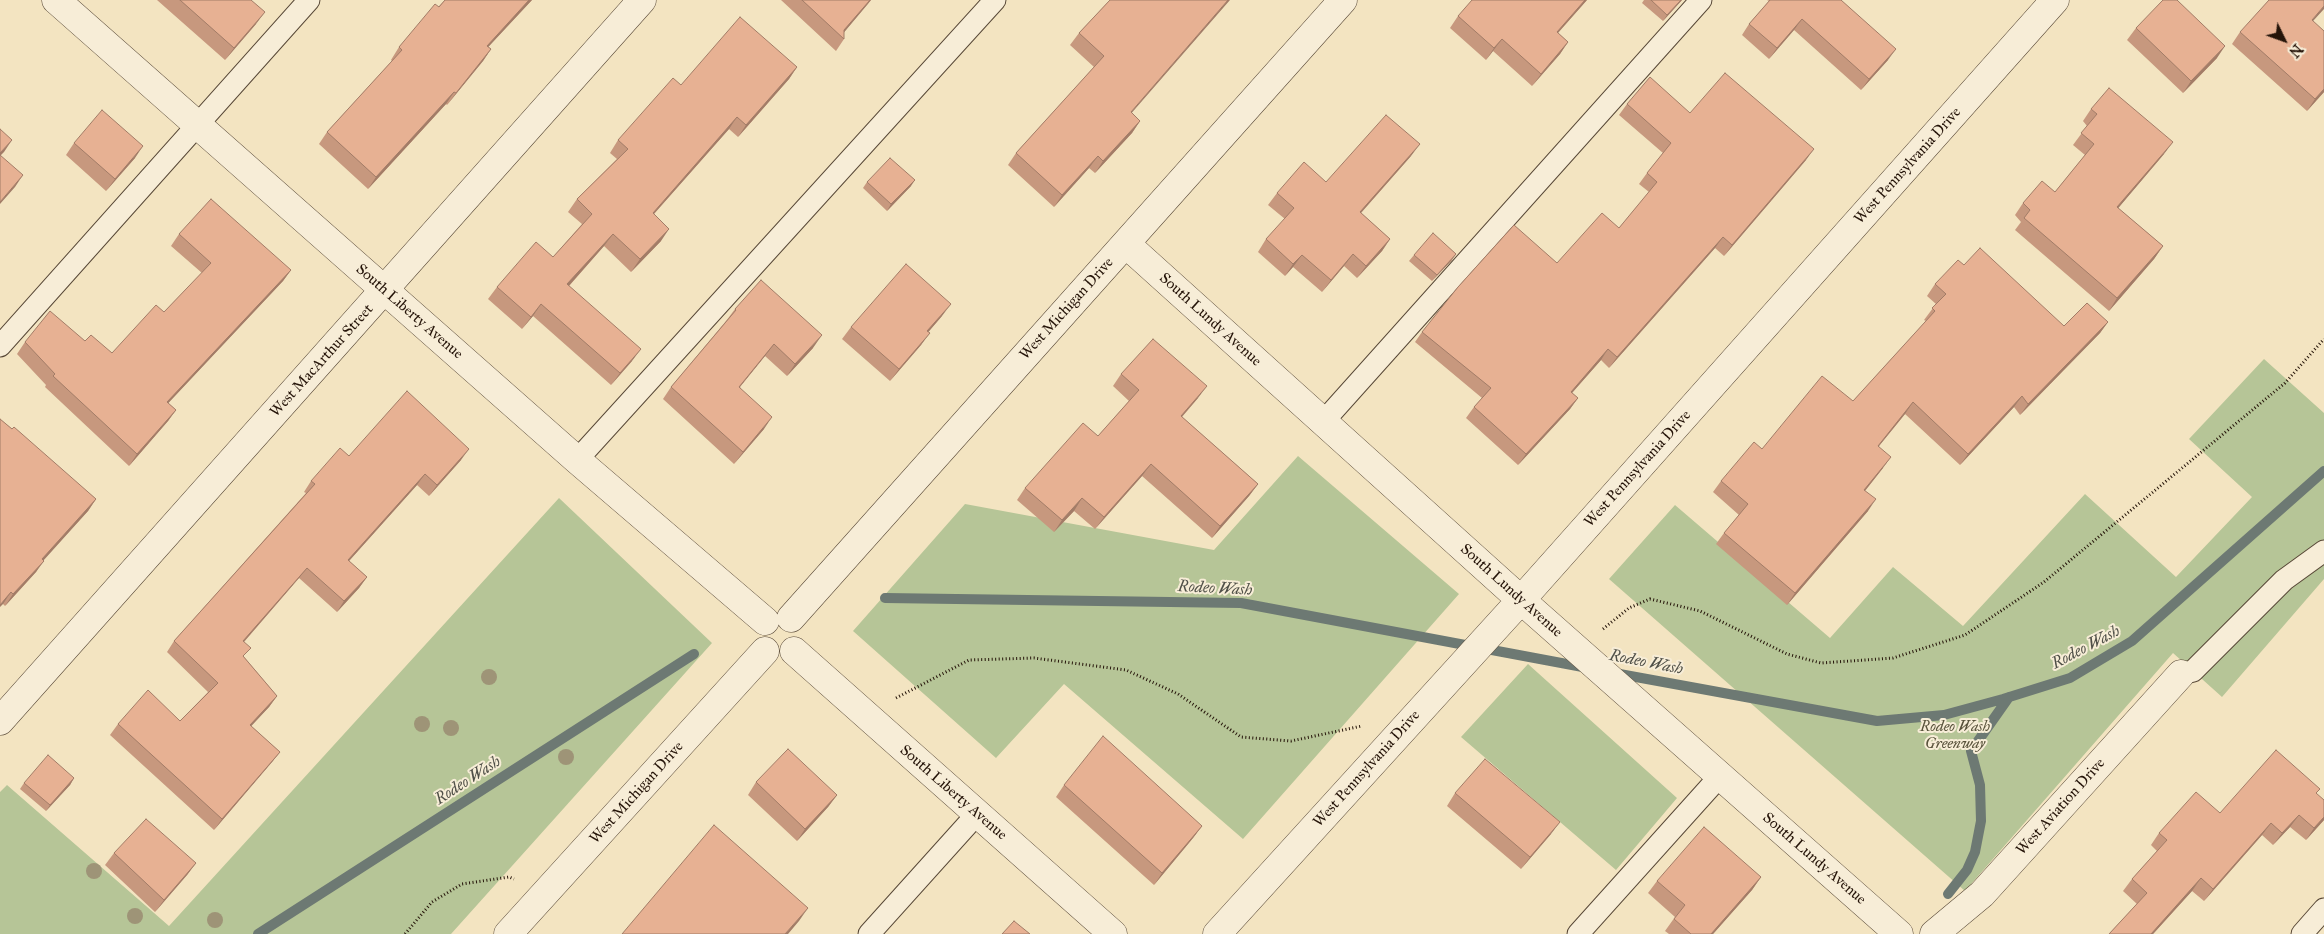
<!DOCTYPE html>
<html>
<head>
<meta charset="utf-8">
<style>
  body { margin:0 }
  #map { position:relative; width:2324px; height:934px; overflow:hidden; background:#f3e4c1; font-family:"IM FELL Great Primer",serif }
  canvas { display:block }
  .north { position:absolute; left:2259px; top:15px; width:50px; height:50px; -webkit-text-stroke:4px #f7edd7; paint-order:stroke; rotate:132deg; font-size:14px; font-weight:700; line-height:20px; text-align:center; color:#251409 }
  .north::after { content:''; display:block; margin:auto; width:18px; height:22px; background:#251409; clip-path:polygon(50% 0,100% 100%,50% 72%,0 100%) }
</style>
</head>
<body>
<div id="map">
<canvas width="2324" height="934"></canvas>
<div class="north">N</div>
</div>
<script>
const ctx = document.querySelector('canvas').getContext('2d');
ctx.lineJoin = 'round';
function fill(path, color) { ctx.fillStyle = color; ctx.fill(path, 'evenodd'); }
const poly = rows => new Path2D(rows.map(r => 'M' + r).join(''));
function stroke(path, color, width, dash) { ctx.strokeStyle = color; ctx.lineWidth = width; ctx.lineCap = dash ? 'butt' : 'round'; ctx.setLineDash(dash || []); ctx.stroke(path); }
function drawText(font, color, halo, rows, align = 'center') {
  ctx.font = font + ' "IM FELL Great Primer",serif'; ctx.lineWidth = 4; ctx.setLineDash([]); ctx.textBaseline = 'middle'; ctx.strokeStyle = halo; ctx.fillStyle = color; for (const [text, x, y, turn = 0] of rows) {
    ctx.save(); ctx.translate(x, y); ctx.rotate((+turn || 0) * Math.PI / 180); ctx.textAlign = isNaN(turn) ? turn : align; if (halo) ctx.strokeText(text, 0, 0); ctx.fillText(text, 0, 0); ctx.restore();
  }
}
const green = poly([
  [2264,359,2324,413,2324,579,2222,697,2173,653,1965,891,1609,579,1675,505,1830,638,1893,567,1963,626,2085,494,2176,577,2252,497,2189,439],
  [1298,456,1459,594,1243,839,1064,684,996,758,853,631,965,504,1214,550],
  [559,498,712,643,451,934,0,934,0,792,7,785,169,926],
  [1528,664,1677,798,1616,870,1461,737]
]);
const stream = poly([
  [885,598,1241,603,1588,668],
  [1614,673,1877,721,1944,715,2003,699,2070,678,2132,641,2324,471],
  [1948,894,1967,870,1975,852,1981,821,1980,785,1971,751,2009,697],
  [258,934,694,654]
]);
const path = poly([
  [1603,629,1629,608,1650,599,1700,611,1787,654,1821,663,1893,658,1965,635,2044,582,2285,383,2324,339],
  [896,698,969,660,1034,658,1126,670,1178,694,1241,737,1291,741,1362,726],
  [405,934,432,902,462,884,509,877,514,879]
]);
const lane = poly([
  [0,346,309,0],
  [1323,422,1701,0],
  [577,460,995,0],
  [2181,674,2193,671,2284,580,2324,551],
  [869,934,977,814],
  [1578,934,1720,776],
  [2302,934,2324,909]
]);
const street = poly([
  [56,0,577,460,765,621],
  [1126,244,1521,600,1899,934],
  [791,618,1343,0],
  [794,651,1113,934],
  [0,721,642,0],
  [508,934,765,651],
  [1217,934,1521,600,2055,0],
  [1934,934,1982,894,2181,674]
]);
const trees = [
  [489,677],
  [422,724],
  [451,728],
  [566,757],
  [94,871],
  [135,916],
  [215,920]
];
const wall = poly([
  [157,0,251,0,256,24,225,60],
  [445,0,532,0,488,47,491,49,483,61,447,105,446,104,368,189,319,144,327,132,392,61,391,60,399,47],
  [781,0,871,0,844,32,844,39,836,51],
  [1110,0,1132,113,1140,121,1132,133,1095,173,1089,168,1054,207,1008,165,1016,153,1094,67,1070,45,1079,33],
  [1587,0,1558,33,1568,42,1560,54,1532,86,1493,51,1486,60,1450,28,1458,16],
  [1644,0,1682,0,1663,21,1642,3],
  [1767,0,1841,0,1888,60,1861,90,1794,30,1769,59,1742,35,1749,24,1769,1],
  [2313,21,2324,92,2307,111,2232,44,2240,32],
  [2136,28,2217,58,2183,93,2127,40],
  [797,67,789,79,738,137,729,129,654,214,661,241,631,272,604,246,569,286,632,361,611,385,533,316,522,329,488,299,497,287,553,257,582,224,568,212,577,199,617,159,610,153,618,140],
  [1627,104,1690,113,1806,160,1724,256,1715,248,1609,368,1601,360,1572,393,1578,398,1570,409,1518,465,1466,418,1474,407,1482,398,1415,342,1422,332,1557,263,1619,228,1649,192,1639,184,1647,173,1663,153,1619,115],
  [2091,109,2164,154,2118,208,2163,246,2154,259,2109,311,2015,230,2021,222,2015,215,2023,203,2055,192,2085,155,2073,145,2087,126,2083,121],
  [74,143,135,158,106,191,66,155],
  [1411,156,1361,213,1390,239,1382,251,1357,278,1344,266,1322,292,1293,267,1285,276,1258,252,1266,239,1285,219,1268,205,1277,193,1326,182],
  [867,182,911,186,887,211,863,188],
  [179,234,291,270,283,281,168,403,176,410,168,421,129,466,45,387,46,385,17,354,25,342,85,341,112,353,164,312,202,273,171,246],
  [1414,255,1452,260,1432,281,1409,261],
  [1964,265,2064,326,2108,322,2100,333,2020,415,2014,407,1960,465,1905,414,1879,446,1883,468,1865,491,1868,511,1787,605,1716,544,1724,533,1739,515,1713,492,1721,481,1762,449,1853,401,1926,321,1924,320,1936,304,1927,296,1935,284],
  [735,309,813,348,787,376,765,356,740,387,764,429,734,464,663,399,671,387,726,321],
  [942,316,928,332,921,345,890,381,842,339,851,327],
  [1121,374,1198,398,1182,417,1258,484,1249,496,1212,538,1142,476,1095,529,1074,511,1054,532,1017,500,1025,488,1098,436,1129,401,1113,386],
  [0,419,96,499,88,511,43,560,36,572,5,606,3,604],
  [349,456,461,460,429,496,417,485,349,561,367,577,359,588,337,612,299,578,244,642,244,657,277,696,269,707,251,726,280,752,272,762,214,830,110,735,118,724,180,721,208,692,167,652,174,641,306,493,304,492,311,481],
  [74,778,70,785,46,811,20,789,24,783],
  [756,782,837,795,828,807,797,841,748,795],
  [1064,785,1202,826,1193,838,1154,885,1056,797],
  [2320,789,2316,793,2324,820,2306,840,2290,827,2273,845,2262,835,2204,901,2192,891,2153,934,2109,934,2137,904,2123,891,2132,879,2157,851,2151,845,2159,833,2220,813],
  [1455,793,1551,834,1521,869,1447,806],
  [114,853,196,863,187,875,155,912,105,865],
  [1761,877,1752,890,1713,934,1669,934,1665,931,1675,917,1648,893,1657,881]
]);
const shadedWall = poly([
  [529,0,532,0,478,58,487,46],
  [870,0,871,0,867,5,841,36,844,30],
  [1228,0,1230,0,1122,124,1131,112],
  [1585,0,1587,0,1548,44,1557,32],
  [1681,0,1682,0,1663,21,1667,15],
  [2324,6,2324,9,2303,32,2312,20],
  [265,12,256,24,225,60,234,48],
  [1802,19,1794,30,1769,59,1777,48],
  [1502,39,1493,51,1486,60,1494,48],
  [1568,42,1560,54,1532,86,1541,74],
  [2225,46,2217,58,2183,93,2191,81],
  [491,49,483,61,447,105,456,93],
  [1896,49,1888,60,1861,90,1869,79],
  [797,67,789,79,738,137,746,125],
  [2324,89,2324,92,2307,111,2315,99],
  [454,92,446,104,368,189,376,177],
  [737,117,729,129,644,225,653,213],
  [1140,121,1132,133,1095,173,1103,161],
  [12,140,4,152,0,156,0,153],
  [2173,142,2164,154,2109,219,2117,207],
  [1420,144,1411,156,1351,224,1360,212],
  [143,146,135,158,106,191,115,179],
  [1814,149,1806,160,1724,256,1732,245],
  [1098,156,1089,168,1054,207,1062,195],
  [23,175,15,187,0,204,0,202],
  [915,180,911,186,887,211,891,204],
  [669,229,661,241,631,272,640,259],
  [613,234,604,246,559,297,567,284],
  [1723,237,1715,248,1609,368,1617,357],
  [1390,239,1382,251,1357,278,1366,266],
  [2163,246,2154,259,2109,311,2117,298],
  [1353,254,1344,266,1322,292,1331,280],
  [1456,254,1452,260,1432,281,1437,275],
  [1302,255,1293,267,1285,276,1293,264],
  [291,270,283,281,159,413,167,402],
  [541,304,533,316,522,329,531,317],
  [951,304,942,316,919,343,927,331],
  [2108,322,2100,333,2020,415,2028,404],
  [930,333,921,345,890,381,899,369],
  [822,335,813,348,787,376,795,364],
  [774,344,765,356,730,399,739,387],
  [641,349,632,361,611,385,620,373],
  [1608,349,1601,360,1563,403,1571,392],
  [1207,386,1198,398,1172,428,1181,416],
  [2022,396,2014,407,1960,465,1968,454],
  [1578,398,1570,409,1518,465,1526,454],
  [1913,402,1905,414,1870,457,1878,446],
  [176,410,168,421,129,466,137,454],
  [772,417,764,429,734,464,743,452],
  [469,449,461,460,429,496,437,485],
  [1891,457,1883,468,1856,502,1864,490],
  [1151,464,1142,476,1095,529,1104,517],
  [425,474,417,485,340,571,348,560],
  [1258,484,1249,496,1212,538,1220,526],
  [1082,498,1074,511,1054,532,1062,520],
  [96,499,88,511,34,571,42,559],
  [1876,499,1868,511,1787,605,1795,593],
  [44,561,36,572,5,606,13,594],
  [307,568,299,578,235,652,243,641],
  [367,577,359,588,337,612,344,601],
  [11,592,3,604,0,607,0,605],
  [277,696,269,707,242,736,250,725],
  [280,752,272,762,214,830,222,819],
  [74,778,70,785,46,811,50,805],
  [837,795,828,807,797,841,805,829],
  [2299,815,2290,827,2273,845,2282,833],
  [2324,817,2324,820,2306,840,2314,828],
  [1560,822,1551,834,1521,869,1530,857],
  [2271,823,2262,835,2204,901,2213,889],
  [1202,826,1193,838,1154,885,1162,873],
  [196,863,187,875,155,912,164,900],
  [1761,877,1752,890,1713,934,1711,934],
  [2201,878,2192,891,2153,934,2151,934],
  [808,908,799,921,788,934,785,934]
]);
const building = poly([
  [180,0,251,0,265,12,234,48,180,0],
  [445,0,529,0,487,46,491,49,456,93,454,92,376,177,327,132,402,50,399,47,435,4,439,7,445,0],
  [802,0,870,0,844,30,844,39,802,0],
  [1110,0,1228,0,1131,112,1140,121,1103,161,1098,156,1062,195,1016,153,1104,56,1079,33,1110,0],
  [1472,0,1585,0,1557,32,1568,42,1541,74,1502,39,1494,48,1458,16,1472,0],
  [1651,0,1681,0,1667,15,1651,0],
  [1770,0,1841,0,1896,49,1869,79,1802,19,1777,48,1749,24,1770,0],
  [2163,0,2177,0,2225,46,2191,81,2136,28,2163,0],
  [2269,0,2324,0,2324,6,2312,20,2324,31,2324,89,2315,99,2240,32,2269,0],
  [740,17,797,67,746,125,737,117,653,213,669,229,640,259,613,234,567,284,641,349,620,373,541,304,531,317,497,287,536,242,553,257,592,214,577,199,628,149,618,140,673,78,681,85,740,17],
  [1725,73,1814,149,1732,245,1723,237,1617,357,1608,349,1571,392,1578,398,1526,454,1474,407,1491,388,1422,332,1458,287,1514,225,1557,263,1602,213,1619,228,1657,182,1647,173,1671,143,1627,104,1650,77,1690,113,1725,73],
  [2109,88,2173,142,2117,207,2163,246,2117,298,2024,218,2030,210,2023,203,2042,181,2055,192,2094,144,2081,133,2097,114,2091,109,2109,88],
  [102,110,143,146,115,179,74,143,102,110],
  [1386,115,1420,144,1360,212,1390,239,1366,266,1353,254,1331,280,1302,255,1293,264,1266,239,1294,208,1277,193,1304,162,1326,182,1386,115],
  [0,129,12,140,0,153,0,129],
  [0,155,23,175,0,202,0,155],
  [890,158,915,180,891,204,867,182,890,158],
  [211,199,291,270,167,402,176,410,137,454,53,376,55,374,25,342,50,311,85,341,91,335,112,353,156,305,164,312,211,263,179,234,211,199],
  [1433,233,1456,254,1437,275,1414,255,1433,233],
  [1980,248,2064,326,2087,303,2108,322,2028,404,2022,396,1968,454,1913,402,1878,446,1891,457,1864,490,1876,499,1795,593,1724,533,1748,504,1721,481,1754,442,1762,449,1822,376,1853,401,1935,311,1932,308,1946,294,1935,284,1958,260,1964,265,1980,248],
  [906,264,951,304,927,331,930,333,899,369,851,327,906,264],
  [761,280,822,335,795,364,774,344,739,387,772,417,743,452,671,387,736,310,735,309,761,280],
  [1153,339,1207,386,1181,416,1258,484,1220,526,1151,464,1104,517,1082,498,1062,520,1025,488,1083,423,1098,436,1139,390,1121,374,1153,339],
  [407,391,469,449,437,485,425,474,348,560,367,577,344,601,307,568,243,641,251,648,243,656,277,696,250,725,280,752,222,819,118,724,148,690,180,721,218,683,174,641,315,484,311,481,340,448,349,456,407,391],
  [0,419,12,429,14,427,96,499,42,559,44,561,13,594,11,592,0,605,0,419],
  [1103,736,1202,826,1162,873,1064,785,1103,736],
  [788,749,837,795,805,829,756,782,788,749],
  [2276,750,2320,789,2316,793,2324,800,2324,817,2314,828,2299,815,2282,833,2271,823,2213,889,2201,878,2151,934,2109,934,2147,893,2132,879,2167,840,2159,833,2196,792,2220,813,2276,750],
  [48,755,74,778,50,805,24,783,48,755],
  [1485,759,1560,822,1530,857,1455,793,1485,759],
  [146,819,196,863,164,900,114,853,146,819],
  [714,825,808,908,785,934,622,934,714,825],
  [1704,827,1761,877,1711,934,1691,934,1674,919,1685,905,1657,881,1704,827],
  [1014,921,1030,934,1002,934,1014,921]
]);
const streetNames = [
  ["West Pennsylvania Drive",1908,166,-48],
  ["West Michigan Drive",1067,309,-48],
  ["South Liberty Avenue",409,312,41],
  ["South Lundy Avenue",1210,320,42],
  ["West MacArthur Street",322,361,-48],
  ["West Pennsylvania Drive",1638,469,-48],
  ["South Lundy Avenue",1511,591,42],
  ["West Pennsylvania Drive",1367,769,-48],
  ["West Michigan Drive",637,793,-48],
  ["South Liberty Avenue",953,793,41],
  ["West Aviation Drive",2061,807,-48],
  ["South Lundy Avenue",1814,859,41]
];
const parkNames = [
  ["Rodeo Wash",1955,727],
  ["Greenway",1955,744]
];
const waterNames = [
  ["Rodeo Wash",1215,589,3],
  ["Rodeo Wash",2086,648,-28],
  ["Rodeo Wash",1646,663,11],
  ["Rodeo Wash",468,781,-33]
];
fill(green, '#b6c597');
stroke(stream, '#6d7973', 10);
stroke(lane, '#584837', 23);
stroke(street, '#584837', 29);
stroke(path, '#251409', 3, [1, 2.5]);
stroke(lane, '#f7edd7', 21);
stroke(street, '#f7edd7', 28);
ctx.fillStyle = '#9e9477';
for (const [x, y] of trees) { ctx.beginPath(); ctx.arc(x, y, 8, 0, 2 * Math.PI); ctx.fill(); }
fill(wall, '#c7987e');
fill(shadedWall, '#a27c67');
fill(building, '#e7b193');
stroke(building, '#a27c67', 1);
drawText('15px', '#251409', '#f7edd7', streetNames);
drawText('italic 15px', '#58523b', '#f7edd7', parkNames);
drawText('italic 16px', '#4f4f47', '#f7edd7', waterNames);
</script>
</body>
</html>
